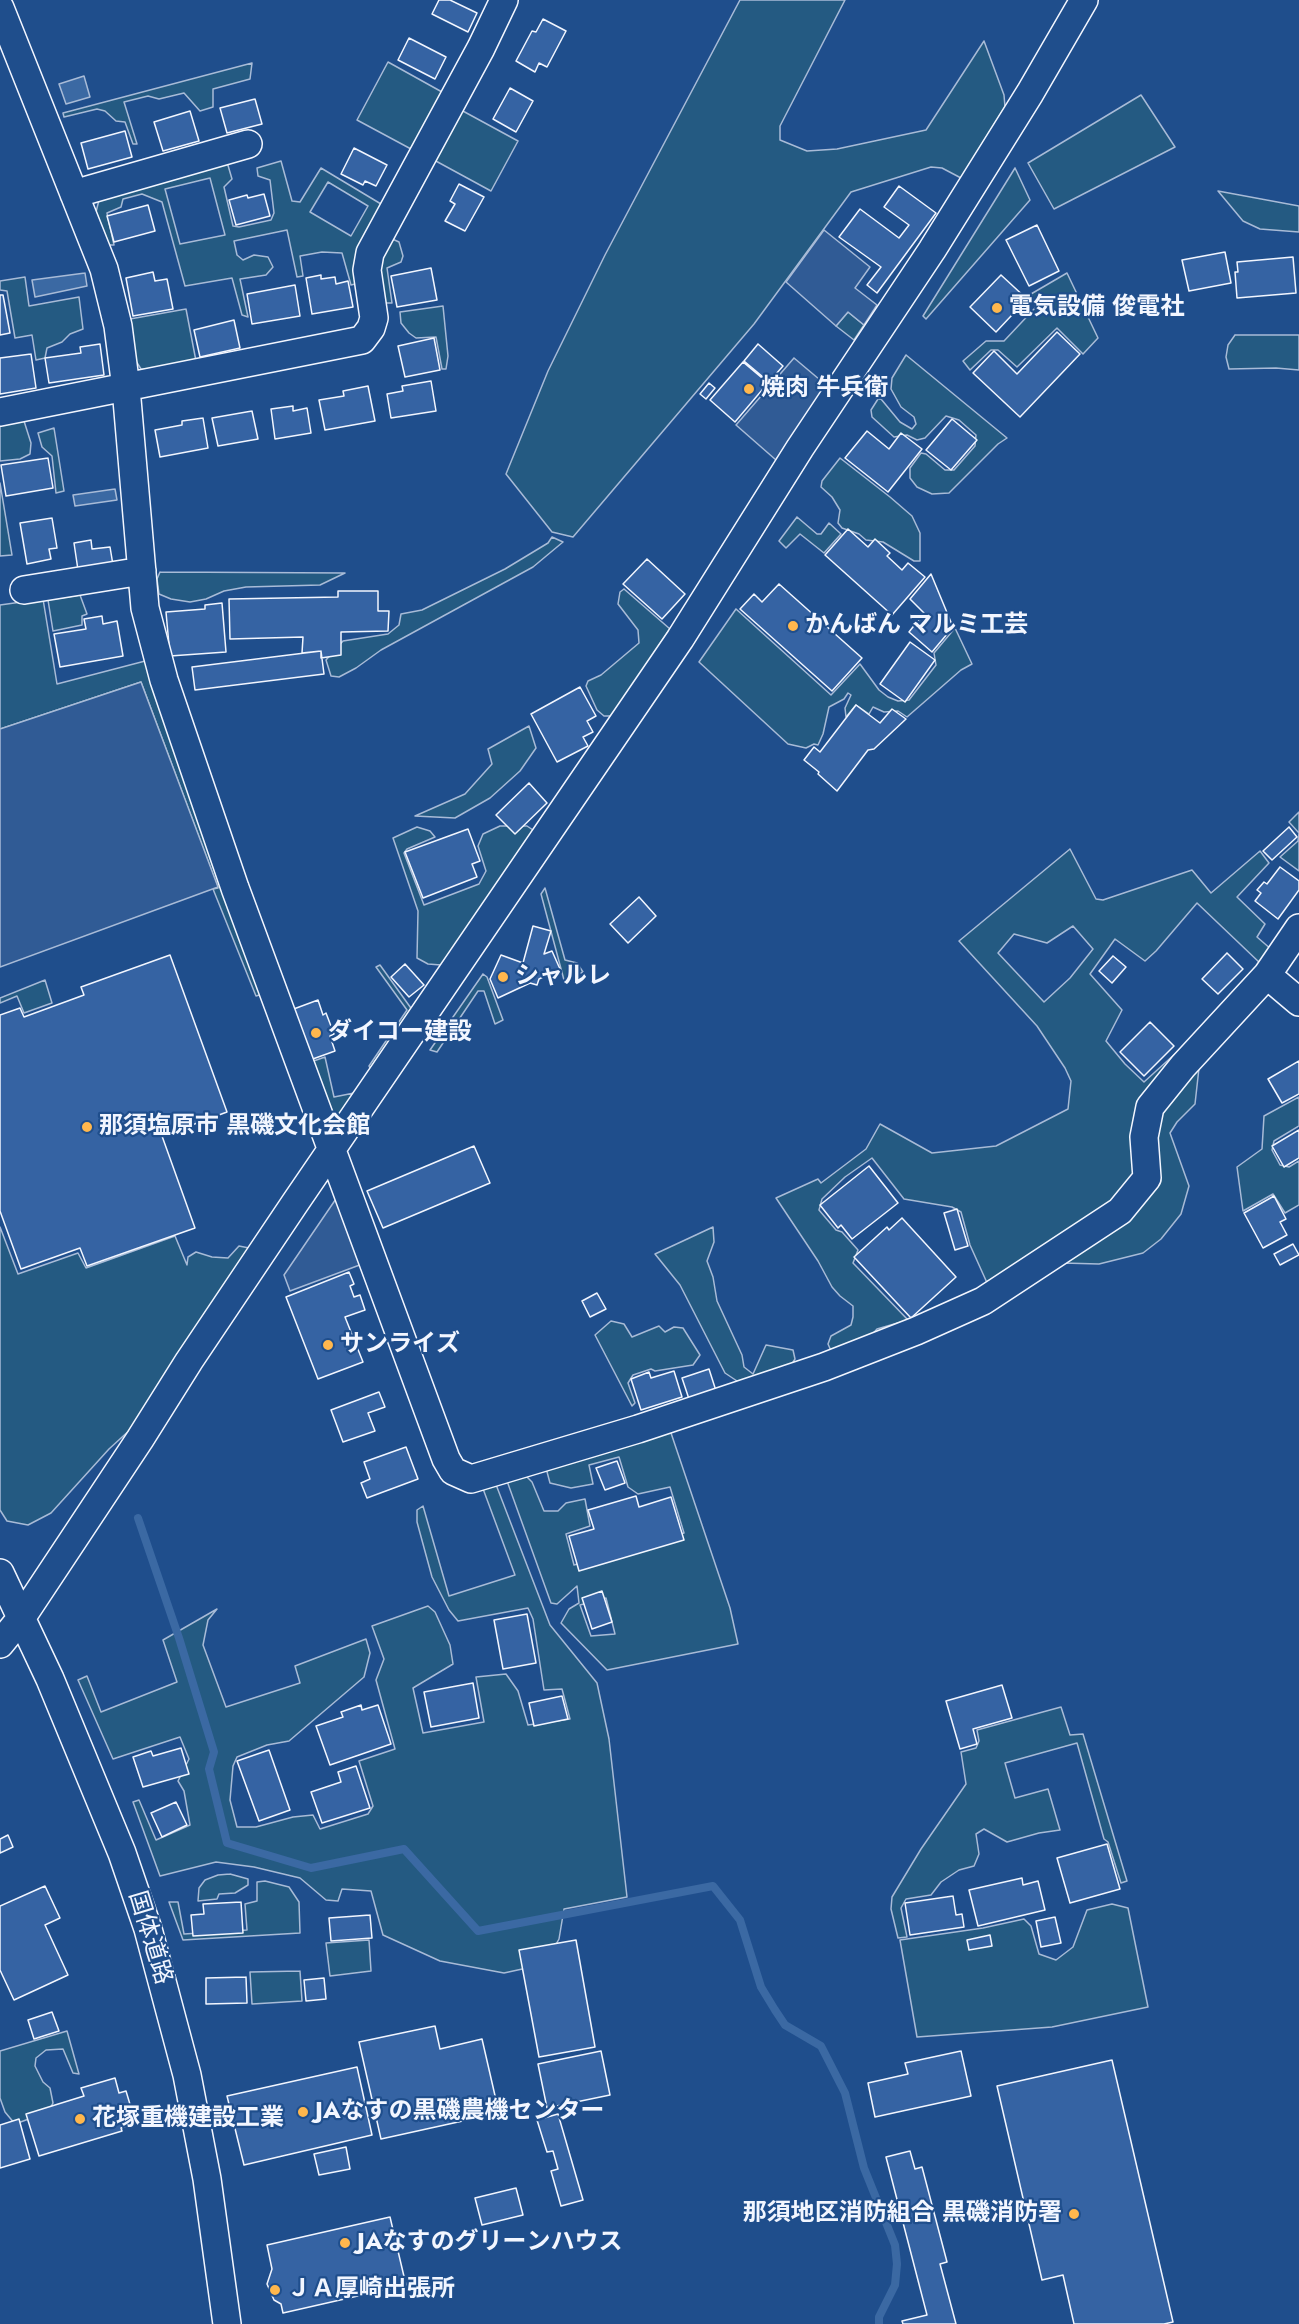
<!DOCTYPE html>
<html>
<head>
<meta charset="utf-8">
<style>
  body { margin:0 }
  canvas { display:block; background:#1f4e8c }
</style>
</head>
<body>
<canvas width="1299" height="2324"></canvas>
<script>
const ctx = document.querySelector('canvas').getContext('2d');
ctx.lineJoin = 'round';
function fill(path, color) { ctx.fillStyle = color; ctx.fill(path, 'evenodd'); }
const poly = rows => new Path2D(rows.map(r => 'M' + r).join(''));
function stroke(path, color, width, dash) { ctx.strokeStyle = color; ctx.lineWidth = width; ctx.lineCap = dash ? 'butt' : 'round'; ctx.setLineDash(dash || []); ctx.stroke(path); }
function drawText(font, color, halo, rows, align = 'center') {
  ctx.font = font + ' Jost,"Noto Sans JP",sans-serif'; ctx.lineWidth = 4.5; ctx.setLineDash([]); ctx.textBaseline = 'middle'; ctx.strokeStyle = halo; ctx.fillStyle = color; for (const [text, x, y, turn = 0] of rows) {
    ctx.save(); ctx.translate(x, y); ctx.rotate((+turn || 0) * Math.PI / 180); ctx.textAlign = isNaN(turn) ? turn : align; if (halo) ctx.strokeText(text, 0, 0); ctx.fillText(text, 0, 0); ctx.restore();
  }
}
const green = poly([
  [740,0,845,0,780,126,780,140,807,151,837,149,926,130,984,41,1004,95,1005,107,961,178,942,168,931,167,851,192,754,324,573,537,552,532,506,474,548,371,605,255,740,0],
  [388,62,442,92,411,149,357,120,388,62],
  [252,63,250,79,213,89,213,107,200,111,184,93,159,99,148,96,124,102,137,144,133,144,125,122,116,121,105,111,97,109,64,117,63,113,252,63],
  [1141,95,1175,147,1054,209,1028,163,1141,95],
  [461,110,518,141,491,191,434,160,461,110],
  [281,161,292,201,300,202,321,168,381,204,358,262,355,284,351,285,342,253,322,252,300,256,303,276,297,277,287,230,234,241,237,255,243,260,254,255,268,257,273,267,266,275,240,279,248,317,242,315,232,278,185,286,162,202,142,194,123,199,121,207,107,213,114,245,109,245,96,212,99,200,227,162,232,179,224,187,233,226,239,227,271,220,274,213,270,180,258,176,257,168,281,161],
  [210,178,225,235,180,244,165,189,210,178],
  [328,182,368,206,351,236,310,212,328,182],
  [1015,168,1030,200,926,319,923,316,1015,168],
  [1218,191,1299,206,1299,232,1260,229,1243,221,1218,191],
  [390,238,399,242,403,256,401,262,387,268,392,303,385,303,378,263,390,238],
  [1067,273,1098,338,1083,354,1057,328,1017,367,998,350,991,350,970,370,963,361,986,341,1004,341,1036,307,1031,294,1067,273],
  [25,277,29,306,79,297,83,329,70,334,62,342,47,348,45,358,36,360,32,335,15,338,7,291,0,290,0,281,25,277],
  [443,306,448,356,446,369,442,369,436,337,416,338,409,333,401,323,400,312,443,306],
  [186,309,196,361,154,370,141,369,134,358,130,319,186,309],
  [848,312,864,325,854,340,836,326,848,312],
  [1235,335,1299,335,1299,370,1276,368,1229,369,1226,357,1228,345,1235,335],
  [906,355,1007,438,998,444,949,493,932,494,917,487,910,478,910,468,921,453,926,454,945,470,954,470,975,446,976,435,959,420,946,416,925,438,917,440,907,435,894,437,872,417,871,410,878,399,881,399,900,422,912,429,916,424,914,417,901,407,891,389,892,378,906,355],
  [24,421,31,443,30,454,20,459,0,461,0,425,24,421],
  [54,428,64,491,56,493,52,456,42,447,38,433,54,428],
  [840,458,890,497,912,516,920,533,920,561,914,561,883,542,866,540,859,534,842,528,838,523,840,510,832,497,821,487,822,481,840,458],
  [0,483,12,555,0,556,0,483],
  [797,517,817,534,821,534,829,523,841,534,824,553,800,534,786,548,779,541,797,517],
  [552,537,563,542,533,567,381,650,356,668,339,677,331,676,326,660,343,641,388,634,399,625,401,614,422,610,505,569,548,543,552,537],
  [160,572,345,573,320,585,246,587,224,591,206,599,190,602,171,599,159,594,157,579,160,572],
  [624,589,670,629,612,716,604,716,597,710,586,686,588,681,601,675,639,643,638,630,618,604,620,592,624,589],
  [80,595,87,614,82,616,82,625,53,631,48,600,80,595],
  [43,599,57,684,149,660,263,994,256,996,213,889,218,888,141,682,0,729,0,605,43,599],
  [736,609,831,695,860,664,879,690,888,697,898,701,909,700,936,665,934,653,955,628,972,664,961,670,907,717,898,711,884,712,873,707,869,714,856,705,846,717,845,708,851,695,848,693,844,699,829,707,823,734,818,745,814,744,806,748,788,744,699,662,736,609],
  [529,726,536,748,520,771,490,798,455,818,415,816,465,794,492,764,488,749,529,726],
  [1299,812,1299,871,1280,857,1298,841,1299,833,1289,822,1299,812],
  [500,826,527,826,533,830,535,838,452,957,441,965,428,964,417,958,418,911,393,838,417,827,430,831,435,837,407,849,404,853,424,905,479,884,486,871,478,846,483,834,500,826],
  [1070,849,1096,899,1103,900,1192,870,1211,893,1260,851,1269,863,1237,897,1265,924,1257,937,1272,950,1261,964,1197,903,1156,951,1145,961,1115,939,1090,974,1122,1010,1106,1041,1125,1064,1144,1082,1187,1043,1200,1059,1195,1104,1177,1122,1170,1133,1189,1186,1181,1214,1161,1239,1143,1253,1099,1264,1063,1263,988,1285,970,1245,961,1212,952,1207,904,1199,872,1158,845,1177,822,1199,819,1210,836,1230,842,1232,858,1250,853,1263,908,1320,877,1329,868,1339,832,1353,828,1344,831,1336,851,1325,853,1317,853,1306,840,1296,832,1287,818,1261,776,1198,818,1179,821,1183,866,1149,880,1124,932,1153,996,1146,1068,1109,1071,1081,1065,1068,1037,1026,959,941,1070,849],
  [1073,926,1093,949,1070,978,1044,1002,998,953,1014,934,1047,943,1073,926],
  [545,888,565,960,577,963,583,972,564,980,541,894,545,888],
  [380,965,413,1011,372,1072,369,1066,407,1010,376,967,380,965],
  [483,974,487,977,503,1020,495,1024,484,991,478,991,437,1052,430,1050,483,974],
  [45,980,52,1003,24,1013,17,996,0,1003,0,998,45,980],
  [325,1057,334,1097,354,1093,331,1126,308,1063,325,1057],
  [1299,1097,1299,1126,1274,1141,1272,1150,1280,1165,1289,1167,1299,1161,1299,1205,1285,1213,1273,1194,1243,1211,1237,1167,1262,1149,1264,1116,1299,1097],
  [0,1227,18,1274,78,1253,86,1268,175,1236,187,1265,188,1257,196,1252,212,1257,228,1258,239,1246,254,1249,132,1428,109,1449,51,1513,28,1525,7,1521,0,1510,0,1227],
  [713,1227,714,1242,707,1261,713,1277,717,1301,742,1355,744,1367,753,1374,766,1345,793,1350,795,1359,790,1367,743,1385,725,1373,680,1285,655,1254,713,1227],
  [611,1321,624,1324,632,1337,659,1326,665,1332,674,1327,683,1328,700,1355,693,1365,655,1371,651,1369,633,1375,628,1383,635,1403,632,1406,595,1335,611,1321],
  [670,1430,730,1608,738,1644,607,1670,561,1623,569,1609,579,1603,577,1586,557,1604,551,1603,507,1481,524,1474,532,1482,544,1511,558,1511,566,1503,585,1499,590,1526,566,1534,574,1565,684,1533,670,1487,638,1494,628,1487,619,1457,589,1465,593,1484,571,1488,550,1483,546,1468,670,1430],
  [606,1598,615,1634,591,1636,580,1605,606,1598],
  [495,1482,550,1625,597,1683,609,1739,627,1897,564,1909,559,1939,545,1964,504,1973,440,1961,383,1935,371,1891,342,1889,338,1901,326,1900,300,1878,254,1867,216,1862,160,1876,133,1802,139,1800,156,1840,190,1825,184,1791,178,1781,189,1759,180,1737,113,1759,78,1680,87,1676,101,1712,177,1682,163,1640,217,1609,208,1620,203,1645,226,1707,300,1683,295,1666,366,1639,370,1653,364,1677,289,1741,267,1745,237,1757,233,1766,230,1800,237,1827,256,1827,293,1817,313,1815,320,1829,368,1814,373,1806,359,1761,395,1749,376,1680,384,1659,372,1626,428,1606,435,1612,450,1645,453,1664,413,1688,423,1733,484,1722,476,1677,506,1674,518,1691,528,1725,570,1719,562,1689,544,1690,533,1619,528,1608,458,1621,449,1610,432,1577,417,1522,417,1510,423,1506,449,1596,515,1575,482,1486,495,1482],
  [1061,1707,1070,1735,1083,1734,1127,1881,1121,1883,1108,1842,1104,1839,1077,1743,1005,1763,1015,1798,1048,1789,1060,1830,1039,1833,1007,1842,984,1829,976,1834,979,1854,974,1866,959,1870,941,1882,931,1895,906,1899,901,1908,907,1937,898,1938,891,1909,892,1897,921,1849,966,1784,961,1752,976,1748,979,1741,977,1730,1061,1707],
  [230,1874,248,1879,248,1885,235,1893,219,1894,217,1899,198,1901,199,1888,205,1880,218,1875,230,1874],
  [265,1881,289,1887,299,1902,300,1933,183,1940,169,1902,178,1902,184,1934,247,1930,245,1904,257,1901,257,1882,265,1881],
  [1112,1904,1128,1908,1148,2007,1052,2027,917,2037,900,1940,983,1928,1024,1919,1031,1926,1039,1954,1056,1960,1073,1947,1087,1910,1112,1904],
  [369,1940,371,1971,330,1976,326,1943,369,1940],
  [300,1971,302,2001,252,2004,250,1972,300,1971],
  [67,2031,79,2074,73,2073,63,2049,46,2050,36,2058,35,2066,43,2082,50,2088,53,2103,48,2112,15,2124,5,2112,0,2098,0,2051,67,2031]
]);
const parking = poly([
  [824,230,870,267,855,288,877,305,864,325,848,312,836,326,786,282,824,230],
  [794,358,826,385,776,460,736,425,794,358],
  [141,682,218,887,0,967,0,729,141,682],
  [340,1193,365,1263,290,1291,284,1275,340,1193]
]);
const water = poly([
  [84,76,90,97,66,104,59,84,84,76],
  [85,273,87,286,35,297,32,280,85,273],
  [115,489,117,500,75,506,73,495,115,489]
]);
const stream = poly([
  [138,1518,179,1638,214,1752,209,1769,227,1843,311,1868,404,1849,478,1931,713,1886,740,1920,761,1987,775,2010,785,2025,821,2046,845,2093,864,2168,895,2245,897,2264,895,2285,879,2317,879,2324]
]);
const building = poly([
  [439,0,450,0,477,13,468,32,432,14,439,0],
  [543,19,566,31,547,67,539,63,535,72,516,61,532,31,536,32,543,19],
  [409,38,446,57,435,79,398,60,409,38],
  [510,88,533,101,516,132,493,119,510,88],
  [255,99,262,124,227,133,220,108,255,99],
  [190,111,199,141,163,151,154,122,190,111],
  [125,131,132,157,88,169,81,143,125,131],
  [354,148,387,165,376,186,365,181,363,185,341,174,354,148],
  [459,184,484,197,465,231,445,221,455,204,450,201,459,184],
  [899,186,936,213,877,293,867,285,881,267,839,237,860,209,899,238,909,225,884,207,899,186],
  [264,194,270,216,236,225,229,200,247,195,248,198,264,194],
  [148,205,155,231,114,242,107,216,148,205],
  [1037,225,1059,271,1029,286,1006,240,1037,225],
  [1225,252,1231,283,1189,291,1182,260,1225,252],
  [1293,257,1296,293,1237,298,1235,272,1238,272,1237,262,1293,257],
  [431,268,437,300,397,307,391,276,431,268],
  [153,272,155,281,167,279,173,309,133,316,126,278,153,272],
  [321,275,321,279,335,277,336,284,348,281,353,307,312,314,306,278,321,275],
  [1001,275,1027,299,996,332,970,307,1001,275],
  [295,285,300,316,252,324,247,294,295,285],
  [0,295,3,295,10,333,0,335,0,295],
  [234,320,240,348,200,357,194,330,234,320],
  [1057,332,1080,354,1020,417,973,373,994,351,1017,374,1057,332],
  [434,338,440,370,405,377,398,346,434,338],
  [100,344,104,375,49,383,45,358,81,353,80,347,100,344],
  [758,344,783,366,769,382,744,361,758,344],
  [31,354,36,388,0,394,0,358,31,354],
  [743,362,768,383,735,422,710,400,743,362],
  [431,381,436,411,391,418,387,394,403,391,402,386,431,381],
  [709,383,715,388,706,399,700,394,709,383],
  [368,386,375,421,325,430,319,400,344,396,343,391,368,386],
  [293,406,293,411,307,408,311,433,275,439,271,409,293,406],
  [252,411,258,439,218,446,212,418,252,411],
  [203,418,208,448,160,457,155,430,182,425,182,421,203,418],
  [952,419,977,440,951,470,926,450,952,419],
  [867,431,889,449,901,433,922,449,888,492,845,458,867,431],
  [48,458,53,488,6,496,1,465,48,458],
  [52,518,57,548,49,549,51,559,27,564,20,523,52,518],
  [848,529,868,547,875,539,890,553,887,556,902,570,908,563,925,577,892,615,825,555,848,529],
  [91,540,92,549,110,547,113,565,78,570,74,543,91,540],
  [647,559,685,594,662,619,623,584,647,559],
  [931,574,953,627,932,652,909,632,924,613,910,599,931,574],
  [779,584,862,658,832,691,740,609,754,594,762,602,779,584],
  [338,591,378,591,378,611,389,611,388,631,341,632,341,655,321,658,321,651,302,653,303,637,230,639,229,599,338,597,338,591],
  [222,603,226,652,170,656,166,612,205,609,205,605,222,603],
  [102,616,103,624,117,621,123,656,60,667,54,634,86,629,84,619,102,616],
  [910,642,935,660,905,702,880,684,910,642],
  [321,651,324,674,195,690,192,667,321,651],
  [580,687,596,716,587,721,593,732,583,737,588,746,557,762,531,714,580,687],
  [856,705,880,723,892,709,906,719,874,749,868,750,837,791,818,774,819,772,804,760,814,747,820,752,856,705],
  [529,783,547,803,515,834,496,815,529,783],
  [1289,827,1297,837,1272,860,1263,851,1289,827],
  [468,829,480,861,472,864,477,877,423,898,405,852,468,829],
  [1280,867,1299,881,1299,890,1278,919,1255,901,1261,893,1257,890,1264,882,1267,884,1280,867],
  [639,897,656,916,628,943,610,924,639,897],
  [533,926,551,931,544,954,552,951,560,969,539,979,537,985,530,983,498,998,490,979,501,955,523,963,533,926],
  [1227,953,1243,969,1218,994,1202,979,1227,953],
  [170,955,227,1112,162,1136,195,1228,87,1266,80,1248,21,1269,0,1211,0,1015,20,1008,24,1017,84,995,81,987,170,955],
  [1113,956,1126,967,1112,983,1099,971,1113,956],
  [405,964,424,985,409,997,391,977,405,964],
  [318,1000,323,1015,326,1013,334,1034,330,1036,335,1051,310,1060,291,1010,318,1000],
  [1150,1022,1174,1046,1144,1076,1120,1052,1150,1022],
  [1299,1061,1299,1094,1282,1103,1268,1079,1299,1061],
  [1299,1130,1299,1158,1284,1167,1272,1146,1299,1130],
  [474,1146,490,1183,383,1228,367,1191,474,1146],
  [869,1166,898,1203,852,1239,841,1225,838,1228,820,1205,869,1166],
  [1274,1196,1286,1219,1280,1222,1287,1235,1263,1248,1244,1213,1274,1196],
  [957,1209,968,1246,955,1250,944,1213,957,1209],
  [902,1218,956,1277,911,1318,854,1257,887,1227,889,1230,902,1218],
  [1293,1244,1299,1255,1280,1265,1274,1254,1293,1244],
  [349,1272,354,1284,350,1286,354,1297,360,1295,365,1310,345,1317,363,1362,318,1379,286,1297,349,1272],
  [597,1293,606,1309,590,1317,582,1301,597,1293],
  [709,1369,717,1394,690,1402,682,1378,709,1369],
  [674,1371,682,1397,641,1410,631,1379,649,1372,651,1378,674,1371],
  [379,1392,385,1407,368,1413,375,1431,343,1442,331,1410,379,1392],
  [406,1447,418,1479,367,1498,361,1483,370,1479,364,1462,406,1447],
  [617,1461,625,1483,605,1490,596,1468,617,1461],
  [636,1496,639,1507,671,1497,684,1540,579,1571,569,1536,594,1529,588,1510,636,1496],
  [602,1591,612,1622,592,1629,582,1598,602,1591],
  [527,1614,536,1663,503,1669,494,1620,527,1614],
  [473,1683,479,1718,431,1727,424,1692,473,1683],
  [1002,1685,1012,1718,973,1729,977,1744,960,1749,946,1701,1002,1685],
  [562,1696,568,1719,534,1726,529,1703,562,1696],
  [361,1705,362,1710,378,1705,391,1744,330,1765,316,1726,343,1717,341,1712,361,1705],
  [181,1748,189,1774,143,1787,133,1757,151,1751,153,1756,181,1748],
  [269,1750,290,1810,259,1821,237,1761,269,1750],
  [356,1766,370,1808,322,1823,311,1792,341,1782,338,1772,356,1766],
  [176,1802,187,1825,162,1837,151,1813,176,1802],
  [8,1835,13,1847,0,1853,0,1839,8,1835],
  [1107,1844,1120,1889,1070,1903,1057,1858,1107,1844],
  [1022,1878,1023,1885,1038,1881,1045,1910,978,1926,969,1890,1022,1878],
  [45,1886,60,1918,45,1925,68,1975,14,2000,0,1970,0,1906,45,1886],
  [953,1896,956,1915,962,1914,964,1927,910,1935,905,1903,953,1896],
  [241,1902,243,1933,193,1936,191,1915,204,1914,203,1904,241,1902],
  [370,1915,372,1938,331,1941,329,1918,370,1915],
  [1055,1917,1061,1943,1041,1947,1036,1921,1055,1917],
  [990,1935,992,1946,969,1950,967,1940,990,1935],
  [576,1940,595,2047,539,2057,519,1950,576,1940],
  [246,1977,247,2003,206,2004,206,1978,246,1977],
  [324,1978,326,1999,306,2001,304,1980,324,1978],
  [52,2012,59,2031,34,2039,28,2020,52,2012],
  [435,2026,440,2049,482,2039,499,2113,381,2139,359,2042,435,2026],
  [601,2051,610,2095,547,2108,538,2064,601,2051],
  [961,2051,971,2096,875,2117,868,2083,908,2074,905,2063,961,2051],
  [1112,2060,1173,2322,1164,2324,1074,2324,1063,2275,1042,2280,997,2086,1112,2060],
  [357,2067,372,2135,244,2165,227,2096,357,2067],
  [115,2078,119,2093,126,2091,132,2111,125,2113,129,2125,121,2128,122,2131,39,2156,26,2114,84,2096,81,2088,115,2078],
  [558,2114,583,2200,561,2206,551,2171,558,2169,553,2151,547,2152,537,2120,558,2114],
  [19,2119,30,2159,0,2168,0,2125,19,2119],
  [346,2147,350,2169,319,2175,314,2154,346,2147],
  [910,2151,915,2169,922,2167,947,2262,940,2264,956,2324,903,2324,902,2321,927,2315,886,2157,910,2151],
  [516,2188,523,2215,482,2225,475,2198,516,2188],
  [390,2217,406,2285,283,2313,281,2304,274,2300,267,2284,272,2269,267,2245,390,2217]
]);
const minor = poly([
  [0,8,104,269,118,326,126,388,145,608,164,680,235,888,446,1459,453,1471,471,1479,638,1429,824,1367,916,1331,983,1301,1120,1211,1147,1178,1144,1137,1150,1107,1183,1066,1267,975,1299,928],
  [74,194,248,144],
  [0,412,362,340,371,328,374,318,367,270,370,253,481,48,504,0],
  [24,590,142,571],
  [1267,975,1299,1002],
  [0,1573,50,1679,122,1853,148,1929,187,2075,207,2179,227,2324],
  [0,1644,22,1617,140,1439,189,1361,295,1203,680,639,800,448,932,250,1030,93,1084,0]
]);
const markers = [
  [997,308,6,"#ffb74d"],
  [749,389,6,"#ffb74d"],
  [793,626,6,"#ffb74d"],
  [503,977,6,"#ffb74d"],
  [316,1033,6,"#ffb74d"],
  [87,1127,6,"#ffb74d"],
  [328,1345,6,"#ffb74d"],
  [303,2112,6,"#ffb74d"],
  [80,2119,6,"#ffb74d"],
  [1074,2214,6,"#ffb74d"],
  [345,2243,6,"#ffb74d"],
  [275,2290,6,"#ffb74d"]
];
const poiNames = [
  ["電気設備 俊電社",1009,308],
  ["焼肉 牛兵衛",761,389],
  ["かんばん マルミ工芸",805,626],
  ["シャルレ",515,977],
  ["ダイコー建設",328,1033],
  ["那須塩原市 黒磯文化会館",99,1127],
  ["サンライズ",340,1345],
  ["JAなすの黒磯農機センター",315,2112],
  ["花塚重機建設工業",92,2119],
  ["那須地区消防組合 黒磯消防署",1062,2214,"right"],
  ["JAなすのグリーンハウス",357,2243],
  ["ＪＡ厚崎出張所",287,2290]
];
const streetNames = [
  ["国体道路",149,1938,73]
];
fill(green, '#245a82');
stroke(green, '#a8bbd7', 1.5);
fill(parking, '#305b95');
stroke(parking, '#a8bbd7', 1.5);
fill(water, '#3b69a3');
stroke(water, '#a8bbd7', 1.5);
stroke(stream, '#3b69a3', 8);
fill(building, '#3563a3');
stroke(building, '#f2f6ff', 1.5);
stroke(minor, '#f2f6ff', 30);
stroke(minor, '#1f4e8c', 27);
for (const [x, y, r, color] of markers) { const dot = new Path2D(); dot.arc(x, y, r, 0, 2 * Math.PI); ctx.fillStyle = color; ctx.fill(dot); stroke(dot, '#1f4e8c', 2); }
drawText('bold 24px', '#f2f6ff', '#1f4e8c', poiNames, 'left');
drawText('24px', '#f2f6ff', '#1f4e8c', streetNames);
</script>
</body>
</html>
